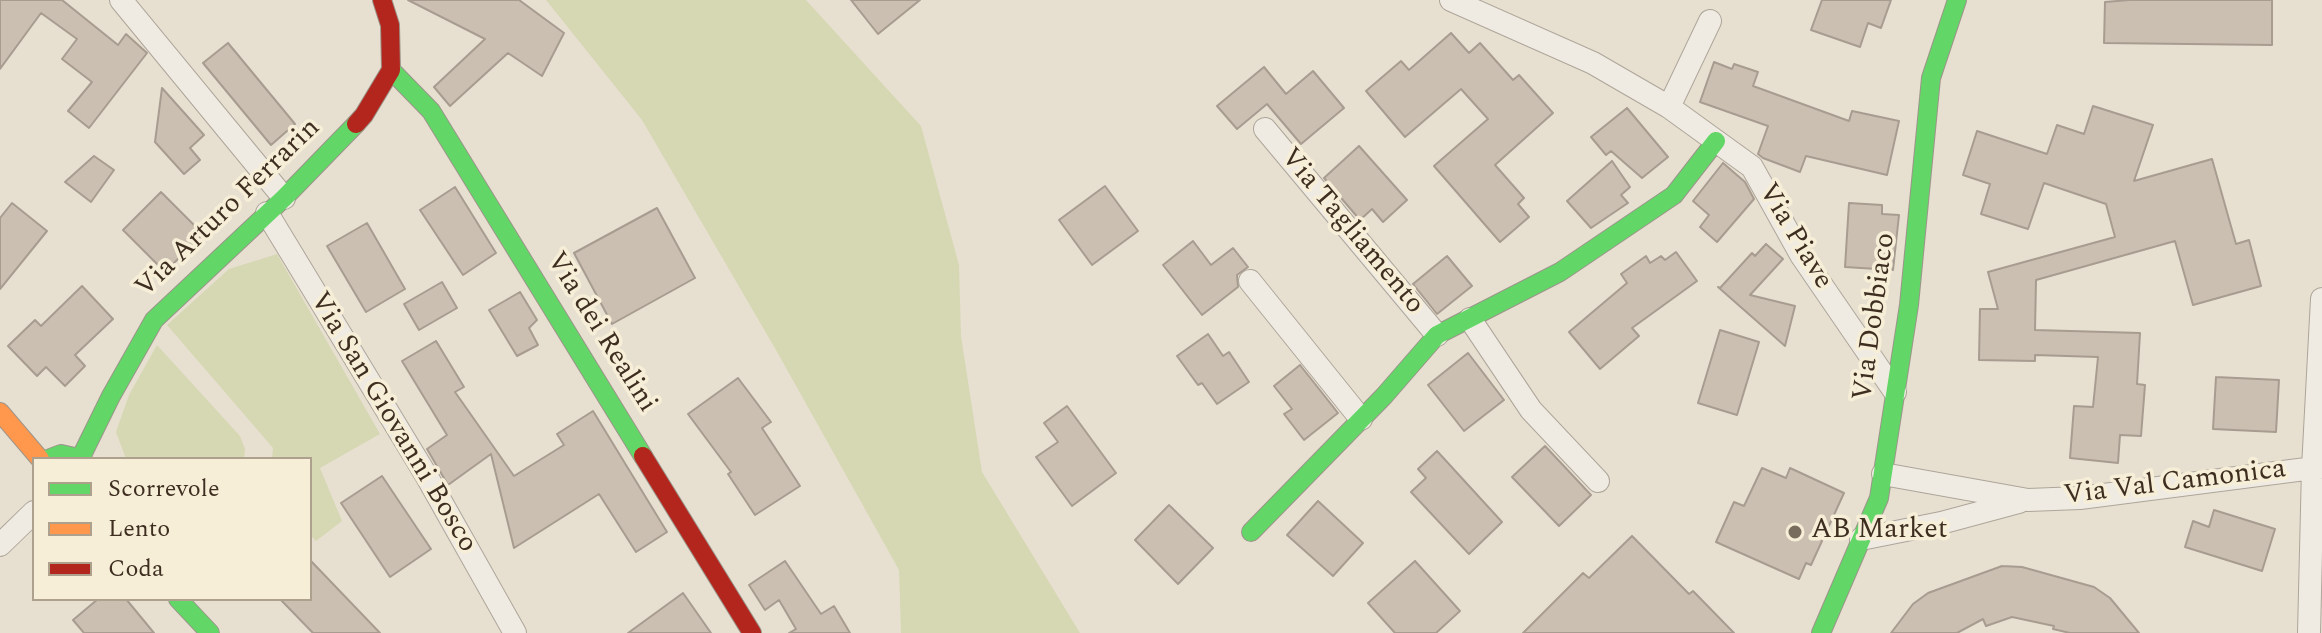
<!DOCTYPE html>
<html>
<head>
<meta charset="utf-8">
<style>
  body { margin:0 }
  #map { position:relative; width:2322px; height:633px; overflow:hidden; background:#e7e0d1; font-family:Spectral,serif }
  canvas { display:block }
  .legend { position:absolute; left:32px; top:457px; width:280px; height:144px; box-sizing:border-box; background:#f7eed8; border:2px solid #ada18e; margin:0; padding:10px 14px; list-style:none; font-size:24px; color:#3d2e20 }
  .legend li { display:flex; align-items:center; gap:16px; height:40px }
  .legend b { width:40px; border:2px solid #ada18e }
</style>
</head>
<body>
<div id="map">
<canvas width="2322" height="633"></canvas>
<ul class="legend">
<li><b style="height:10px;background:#63d668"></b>Scorrevole</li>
<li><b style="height:10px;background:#ff974d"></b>Lento</li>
<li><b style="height:10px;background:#b3261e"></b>Coda</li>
</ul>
</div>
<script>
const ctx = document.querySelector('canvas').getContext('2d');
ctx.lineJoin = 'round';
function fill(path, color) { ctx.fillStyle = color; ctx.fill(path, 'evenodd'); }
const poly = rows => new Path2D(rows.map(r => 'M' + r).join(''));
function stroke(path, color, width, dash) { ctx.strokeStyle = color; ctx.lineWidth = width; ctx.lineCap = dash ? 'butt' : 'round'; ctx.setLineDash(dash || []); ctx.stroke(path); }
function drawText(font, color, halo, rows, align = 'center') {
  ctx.font = font + ' Spectral,serif'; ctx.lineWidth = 7; ctx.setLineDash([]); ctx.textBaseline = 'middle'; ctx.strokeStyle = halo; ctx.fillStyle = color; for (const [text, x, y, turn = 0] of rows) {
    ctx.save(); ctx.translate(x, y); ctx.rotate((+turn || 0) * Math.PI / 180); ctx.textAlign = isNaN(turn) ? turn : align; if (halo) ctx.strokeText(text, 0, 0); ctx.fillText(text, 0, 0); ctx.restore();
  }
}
const green = poly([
  [546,0,806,0,921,126,959,265,961,336,982,472,1080,633,901,633,899,570,776,350,642,120],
  [277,254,380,434,320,468,342,521,316,541,310,535,310,459,272,459,273,448,167,325,229,269],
  [157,345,240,436,245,449,244,459,126,459,116,432,129,395]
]);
const building = poly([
  [0,0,62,0,118,45,126,34,147,53,89,128,68,111,92,82,62,59,77,39,41,13,0,69,0,0],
  [408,0,519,0,564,33,542,76,508,53,450,106,434,87,485,39,408,0],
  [851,0,920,0,878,34,851,0],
  [1822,0,1891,0,1881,28,1868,23,1860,47,1811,30,1822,0],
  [2129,0,2272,0,2272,45,2104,43,2105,2,2129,0],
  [1451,33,1469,53,1480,43,1513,80,1519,75,1553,113,1495,165,1524,198,1518,204,1529,217,1500,242,1434,166,1488,119,1461,89,1405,137,1366,91,1401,61,1409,70,1451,33],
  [228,43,295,124,271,145,203,63,228,43],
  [1714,62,1732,69,1734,64,1758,72,1753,86,1849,121,1852,111,1899,121,1887,175,1806,156,1800,172,1763,158,1758,154,1768,126,1700,102,1714,62],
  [1264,67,1286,94,1313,71,1344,108,1301,144,1267,104,1237,129,1217,106,1264,67],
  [162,88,204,135,190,148,200,160,184,174,155,142,162,88],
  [2093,106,2153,125,2134,181,2212,159,2236,244,2249,240,2261,286,2193,305,2175,241,2036,280,2035,330,2140,333,2137,384,2145,385,2141,436,2120,435,2118,463,2070,458,2074,406,2093,407,2098,357,2035,355,2035,361,1979,360,1980,309,1998,309,1988,272,2115,237,2106,204,2044,183,2028,229,1981,214,1990,184,1963,175,1977,131,2047,154,2057,125,2084,134,2093,106],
  [1627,108,1668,157,1642,178,1611,151,1606,155,1591,137,1627,108],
  [1359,146,1407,200,1383,222,1372,209,1360,220,1324,178,1359,146],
  [94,156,114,170,91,202,65,182,94,156],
  [1612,161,1630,187,1621,195,1628,203,1591,228,1567,201,1612,161],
  [1723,163,1745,182,1754,199,1717,242,1700,227,1709,215,1693,201,1723,163],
  [1105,186,1138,231,1092,265,1059,220,1105,186],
  [455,187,496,253,463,275,420,210,455,187],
  [161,192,203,234,165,272,123,230,161,192],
  [12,203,47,231,0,289,0,218,12,203],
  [1849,203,1882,205,1882,214,1899,215,1893,270,1845,267,1849,203],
  [657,208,695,278,612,324,574,253,657,208],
  [367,223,405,289,366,312,327,246,367,223],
  [1193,241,1211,265,1233,248,1248,267,1237,275,1238,287,1202,315,1163,265,1193,241],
  [1766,244,1783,259,1750,295,1795,306,1785,346,1718,287,1720,288,1752,253,1755,256,1766,244],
  [1676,252,1697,281,1632,328,1639,336,1600,369,1569,332,1627,283,1621,274,1646,256,1650,263,1661,256,1665,260,1676,252],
  [1447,256,1472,286,1437,314,1413,284,1447,256],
  [442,282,457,308,419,330,404,304,442,282],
  [82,286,113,319,75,355,85,366,65,386,46,367,37,376,8,346,35,320,41,326,82,286],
  [520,292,537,320,529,328,538,345,517,356,489,310,520,292],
  [1720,330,1759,342,1737,415,1698,403,1720,330],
  [1208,334,1223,356,1229,352,1249,382,1217,404,1202,383,1198,385,1177,356,1208,334],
  [436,341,464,387,455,392,514,476,564,445,557,434,593,411,667,532,636,552,599,494,514,548,491,454,448,485,427,449,447,435,402,361,436,341],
  [1468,353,1504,400,1464,431,1428,385,1468,353],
  [1300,365,1338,413,1304,440,1284,414,1292,409,1274,386,1300,365],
  [2216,377,2279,380,2276,432,2213,429,2216,377],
  [738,378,771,422,762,428,800,486,755,515,728,474,731,472,688,414,738,378],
  [1067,406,1116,473,1072,506,1036,457,1058,442,1044,423,1067,406],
  [1545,446,1591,495,1559,526,1512,477,1545,446],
  [1437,451,1502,522,1469,554,1411,492,1426,478,1418,469,1437,451],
  [1762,468,1786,478,1790,468,1844,493,1811,565,1806,563,1799,579,1716,542,1734,502,1744,506,1762,468],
  [382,476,431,549,390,577,341,503,382,476],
  [1318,501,1363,543,1333,576,1287,535,1318,501],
  [1169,505,1213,548,1178,584,1135,540,1169,505],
  [2214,510,2275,529,2262,571,2185,547,2193,521,2209,527,2214,510],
  [1632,536,1689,594,1693,591,1734,633,1523,633,1583,573,1589,578,1632,536],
  [310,560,380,633,313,633,280,599,310,599,310,560],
  [785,561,821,614,834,606,850,633,789,633,796,629,779,600,765,610,749,585,785,561],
  [1415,561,1460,611,1436,633,1395,633,1368,603,1415,561],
  [2002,566,2022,567,2094,587,2110,598,2139,633,2070,633,2053,629,2054,626,2012,617,1986,626,1983,619,1957,633,1891,633,1913,604,1928,593,2002,566],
  [683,593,711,633,628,633,683,593],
  [98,599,126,599,154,633,84,633,73,620,98,599]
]);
const street = poly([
  [121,0,284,198],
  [1451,0,1593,63,1669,107,1752,167,1801,255,1895,392],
  [1669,107,1710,21],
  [1265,129,1437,335],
  [267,213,426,475,515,633],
  [1250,281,1361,419],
  [1470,319,1531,410,1598,481],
  [1883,474,2028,500,2080,498,2322,467],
  [1861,539,1941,523,2019,502],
  [0,545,34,512],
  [2309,633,2313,468,2322,299]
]);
const fast = poly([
  [391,70,431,111,643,456],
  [81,457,111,396,154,320,284,198,356,124],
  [48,459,61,454,83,459],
  [1251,532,1384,396,1437,335,1560,272,1674,195,1716,141],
  [178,599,210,633],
  [1821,633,1879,498,1909,305,1931,78,1957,0]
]);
const slow = poly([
  [0,412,40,459]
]);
const jam = poly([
  [356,124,364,115,391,70,390,25,382,0],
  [643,456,752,633]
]);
const markers = [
  [1795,532,8,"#786c5e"]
];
const streetNames = [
  ["Via Arturo Ferrarin",229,209,-44],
  ["Via Tagliamento",1351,232,50],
  ["Via Piave",1794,237,59],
  ["Via Dobbiaco",1876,317,-82],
  ["Via dei Realini",600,333,58],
  ["Via San Giovanni Bosco",392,423,59],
  ["Via Val Camonica",2175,484,-7]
];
const poiNames = [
  ["AB Market",1811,532]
];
fill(green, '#d6d7b3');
fill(building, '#cbbfb2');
stroke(building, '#a89c90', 2);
stroke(street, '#ada599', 24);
stroke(fast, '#9c958a', 20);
stroke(slow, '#9c958a', 20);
stroke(jam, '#9c958a', 20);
stroke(street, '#efebe3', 22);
stroke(fast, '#63d668', 18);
stroke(slow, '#ff974d', 18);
stroke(jam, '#b3261e', 18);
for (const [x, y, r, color] of markers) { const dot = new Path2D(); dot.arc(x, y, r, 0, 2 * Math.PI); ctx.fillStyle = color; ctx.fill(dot); stroke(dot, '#f7eed8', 3); }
drawText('28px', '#3d2e20', '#f7eed8', streetNames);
drawText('28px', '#3d2e20', '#f7eed8', poiNames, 'left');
</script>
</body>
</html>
